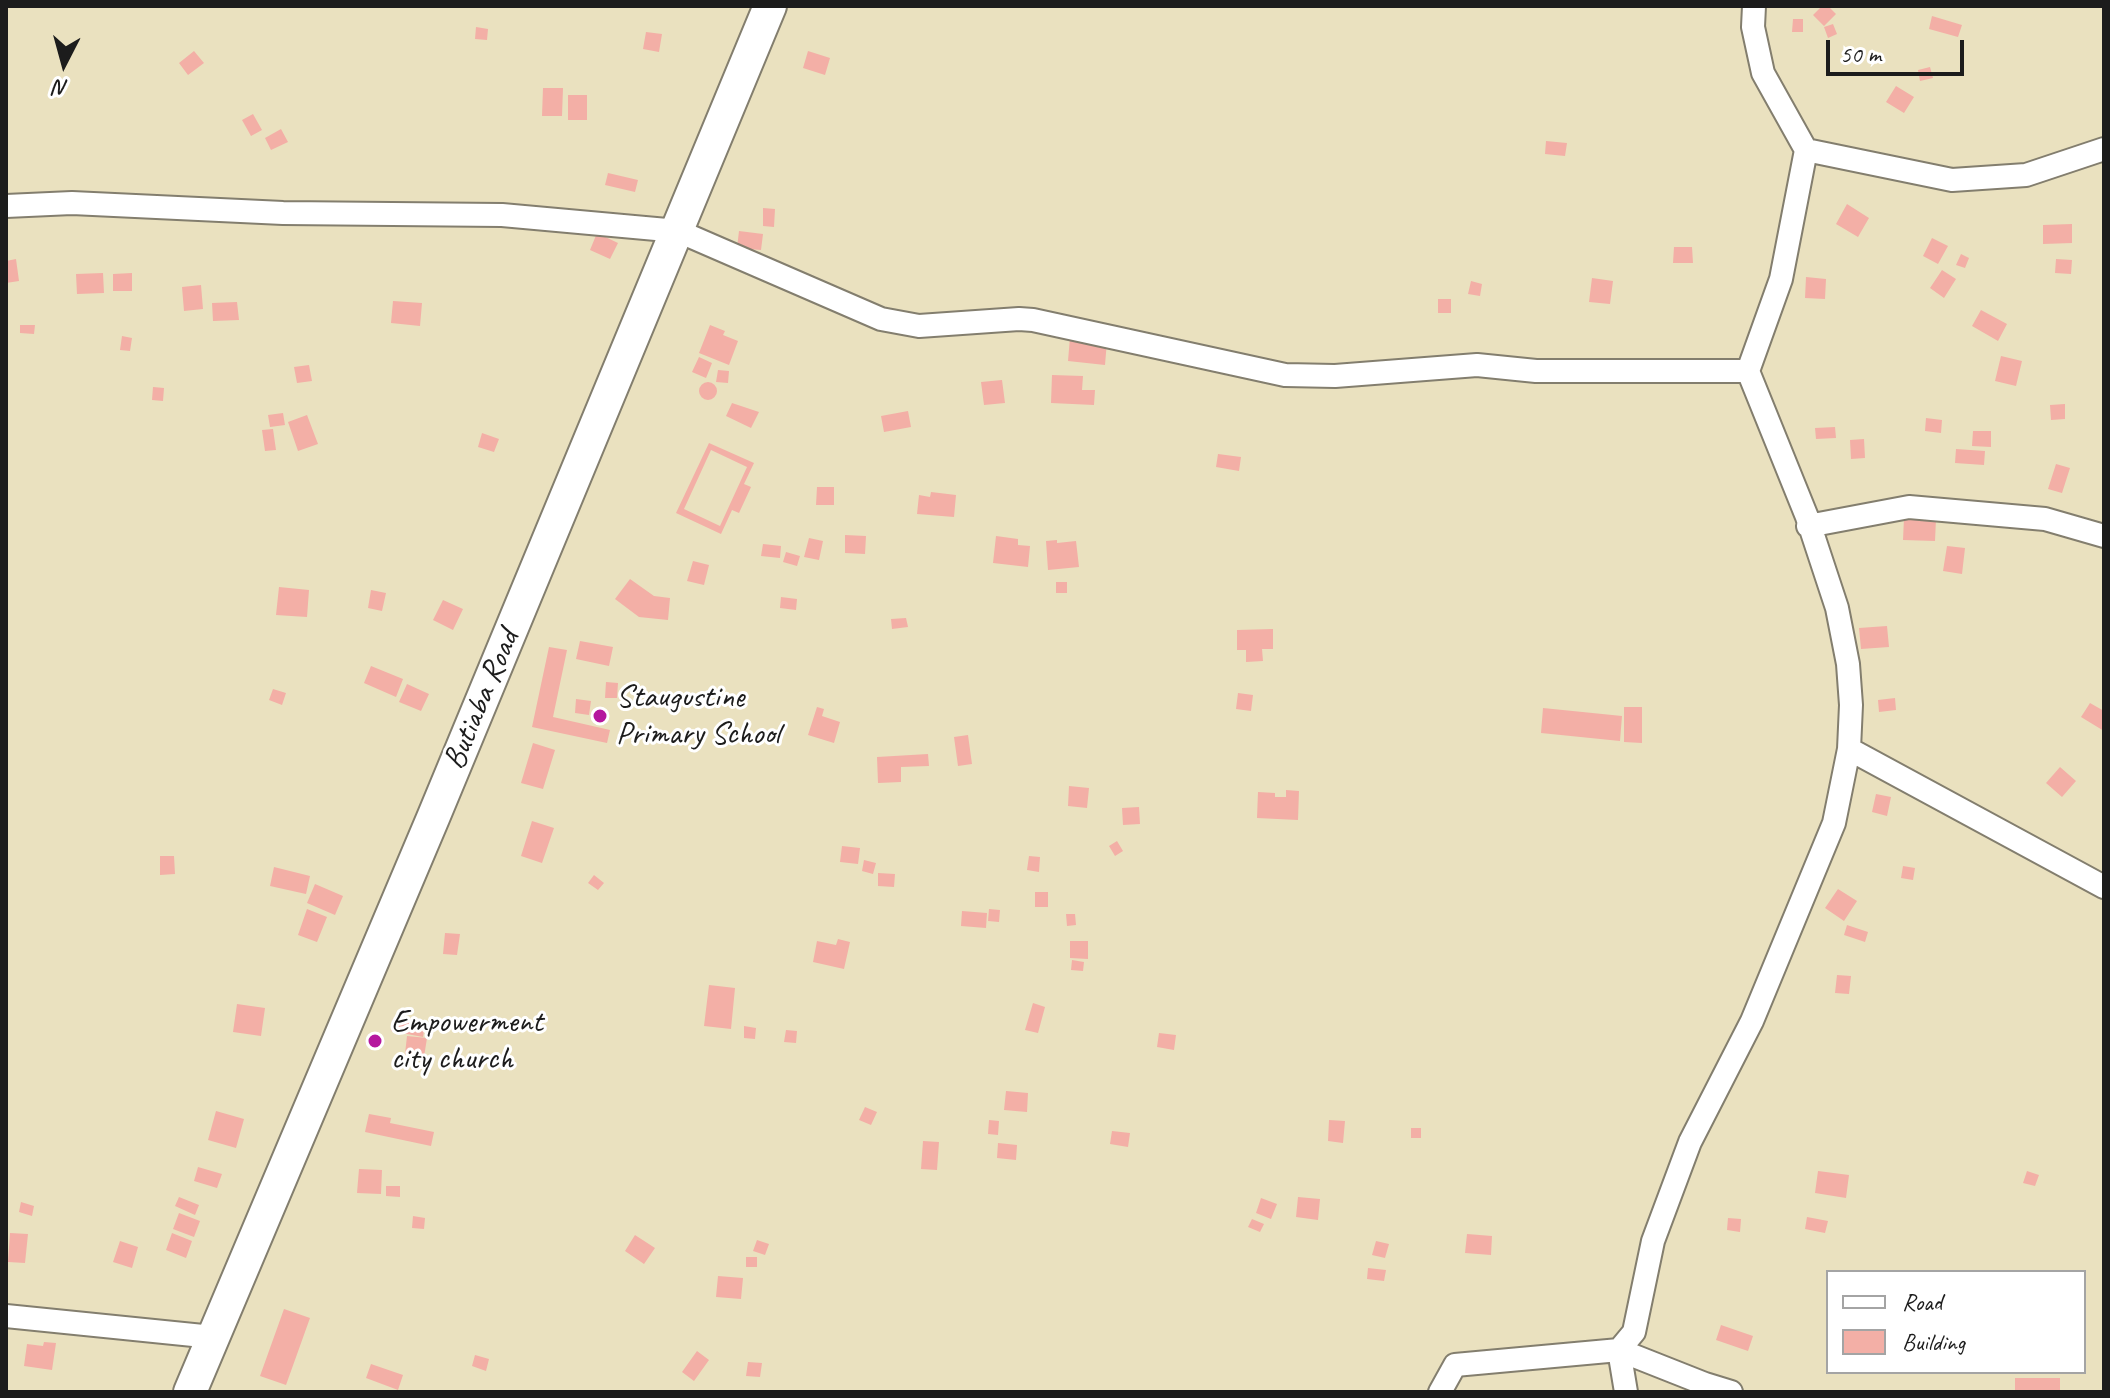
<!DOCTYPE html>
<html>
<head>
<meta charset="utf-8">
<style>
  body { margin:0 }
  #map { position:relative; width:2110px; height:1398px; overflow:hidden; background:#eae1bf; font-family:Caveat,sans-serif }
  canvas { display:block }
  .frame { position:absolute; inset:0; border:8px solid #1c1c1c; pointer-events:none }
  .legend { position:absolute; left:1826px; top:1270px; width:260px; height:104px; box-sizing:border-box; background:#fff; border:2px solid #a4a4a4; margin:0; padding:10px 14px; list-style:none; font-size:24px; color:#1c1c1c }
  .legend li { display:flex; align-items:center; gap:16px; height:40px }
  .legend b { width:40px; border:2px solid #a4a4a4 }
  .north { position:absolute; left:24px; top:24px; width:80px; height:80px; -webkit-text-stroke:6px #fff; paint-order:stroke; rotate:186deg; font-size:22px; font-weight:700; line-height:32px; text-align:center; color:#1c1c1c }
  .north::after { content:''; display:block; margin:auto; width:28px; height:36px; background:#1c1c1c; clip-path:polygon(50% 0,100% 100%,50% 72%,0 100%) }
  .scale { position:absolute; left:1826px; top:40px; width:138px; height:36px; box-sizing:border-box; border:4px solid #1c1c1c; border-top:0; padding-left:10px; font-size:24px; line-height:28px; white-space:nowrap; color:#1c1c1c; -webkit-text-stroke:6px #fff; paint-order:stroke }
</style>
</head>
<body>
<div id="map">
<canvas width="2110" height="1398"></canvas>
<div class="frame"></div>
<ul class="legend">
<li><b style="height:10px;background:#fff"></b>Road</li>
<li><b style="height:22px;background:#f3afa6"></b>Building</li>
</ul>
<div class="north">N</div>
<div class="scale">50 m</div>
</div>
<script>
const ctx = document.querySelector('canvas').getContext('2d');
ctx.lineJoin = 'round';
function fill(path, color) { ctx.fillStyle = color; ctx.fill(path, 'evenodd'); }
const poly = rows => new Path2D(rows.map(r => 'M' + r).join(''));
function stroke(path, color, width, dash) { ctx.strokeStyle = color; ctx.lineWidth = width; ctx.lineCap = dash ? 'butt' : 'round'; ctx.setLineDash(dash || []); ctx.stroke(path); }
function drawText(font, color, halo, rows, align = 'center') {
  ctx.font = font + ' Caveat,sans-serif'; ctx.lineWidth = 6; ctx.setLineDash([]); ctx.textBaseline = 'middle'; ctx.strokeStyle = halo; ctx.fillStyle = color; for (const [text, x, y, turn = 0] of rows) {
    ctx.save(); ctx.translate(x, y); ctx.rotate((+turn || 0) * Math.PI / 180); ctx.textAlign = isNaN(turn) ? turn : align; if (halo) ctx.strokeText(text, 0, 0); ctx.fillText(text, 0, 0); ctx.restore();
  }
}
const building = poly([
  [1822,6,1828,6,1836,14,1824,26,1813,15],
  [1932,16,1962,25,1958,37,1929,29],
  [1793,19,1803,19,1803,32,1792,32],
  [1833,24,1837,34,1828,38,1824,27],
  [476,27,488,29,487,40,475,39],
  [646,32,662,34,659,52,643,49],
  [194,51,204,63,188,75,179,63],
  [808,51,830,58,825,75,803,68],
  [1930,67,1933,78,1920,81,1918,70],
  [1896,86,1914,97,1904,113,1886,102],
  [543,88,563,88,562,116,542,116],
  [568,95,587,95,587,120,568,120],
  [253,114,262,130,251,136,242,120],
  [281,129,288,142,271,150,265,138],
  [1546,141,1567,143,1565,156,1545,154],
  [608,173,638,180,635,192,605,185],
  [1847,204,1869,218,1858,237,1836,224],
  [763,208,775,209,774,227,763,226],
  [2072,224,2072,243,2043,244,2043,225],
  [739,231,763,234,761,250,737,248],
  [597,233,618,243,610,259,590,250],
  [1932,238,1948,246,1938,264,1923,256],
  [1674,247,1692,247,1693,263,1673,263],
  [1961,254,1969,258,1965,268,1956,265],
  [16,259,19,281,6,283,6,261],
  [2056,259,2072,260,2071,274,2055,273],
  [1942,270,1956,279,1944,298,1930,288],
  [103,273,104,293,77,294,76,274],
  [132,273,132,291,113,291,113,274],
  [1806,277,1826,279,1825,299,1805,298],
  [1592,278,1613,281,1610,304,1589,302],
  [1471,281,1482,284,1480,296,1468,294],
  [201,285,203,309,184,311,182,287],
  [1438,299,1451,299,1451,313,1438,313],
  [393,301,422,303,420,326,391,323],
  [237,302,239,320,213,321,212,303],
  [1981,310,2007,324,1998,341,1972,326],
  [20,325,35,325,34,334,20,333],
  [710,325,725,331,723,335,738,341,729,365,699,353],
  [122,336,132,338,130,351,120,350],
  [1070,337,1107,341,1105,365,1068,361],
  [2001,356,2022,361,2016,386,1995,381],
  [699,357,712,363,706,378,692,372],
  [309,365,312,381,297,383,294,367],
  [718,370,729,371,728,383,716,382],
  [1052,375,1083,376,1082,390,1095,390,1094,405,1051,403],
  [1002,380,1005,403,984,405,981,382],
  '699 391a9 9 0 1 1 18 0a9 9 0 1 1-18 0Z',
  [153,387,164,388,163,401,152,400],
  [732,403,759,412,751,428,726,416],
  [2065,404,2065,419,2051,420,2050,405],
  [908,411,911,427,884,432,881,416],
  [283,413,285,425,270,427,268,415],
  [307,415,318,444,298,451,288,422],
  [1926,418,1942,420,1941,433,1925,431],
  [1835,427,1836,438,1816,439,1815,428],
  [273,429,276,450,265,451,262,430],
  [1973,431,1991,431,1991,447,1972,446],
  [482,433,499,439,494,452,478,447],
  [1864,439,1865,458,1851,459,1850,440],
  [709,443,754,463,744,484,751,487,739,513,732,510,721,534,676,513],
  [711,450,747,467,720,526,684,509],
  [1956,449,1985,451,1984,465,1955,463],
  [1218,454,1241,457,1239,471,1216,467],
  [2056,464,2070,468,2062,493,2048,489],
  [817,487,834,487,834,505,816,505],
  [931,492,956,495,954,517,917,514,919,495,930,497],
  [1904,518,1936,519,1935,541,1903,540],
  [845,535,866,536,865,554,845,553],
  [996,536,1018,539,1018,545,1030,546,1028,567,993,563],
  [809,538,823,541,819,560,804,557],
  [1057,540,1057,543,1076,541,1079,567,1048,570,1046,541],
  [763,544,781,546,780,558,761,556],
  [1947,546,1965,548,1962,574,1943,571],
  [786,552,800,556,797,566,783,562],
  [693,561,709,565,704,585,687,581],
  [630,579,654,596,670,598,668,620,639,617,615,599],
  [1056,582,1067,582,1067,593,1056,593],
  [279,587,309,590,307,617,276,615],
  [371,590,386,593,382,611,368,608],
  [781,597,797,599,796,610,780,608],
  [443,600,463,609,453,630,433,620],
  [906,618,908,627,892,629,891,619],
  [1887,626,1889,647,1861,649,1859,628],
  [1273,629,1273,649,1262,649,1263,661,1246,662,1246,650,1237,650,1237,630],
  [580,641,613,647,609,666,576,659],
  [549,647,567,650,553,717,610,730,607,743,532,727],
  [371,666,403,679,396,697,364,683],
  [606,682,618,683,617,698,605,698],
  [407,684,429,694,421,711,399,702],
  [273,689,286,693,282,705,269,700],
  [1238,693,1253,695,1251,711,1236,709],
  [1895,698,1896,710,1879,712,1878,700],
  [576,699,591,701,589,715,575,713],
  [2090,703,2104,711,2104,731,2081,717],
  [817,707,824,709,822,716,840,722,834,743,808,735],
  [1624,707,1642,707,1642,743,1624,742],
  [1543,708,1622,716,1620,741,1541,733],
  [968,735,972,764,958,766,954,737],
  [533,743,555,750,543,789,521,783],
  [928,754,929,766,901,767,901,782,878,783,877,757],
  [2060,767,2076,781,2062,797,2046,783],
  [1069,786,1089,788,1087,808,1068,806],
  [1286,790,1299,791,1298,820,1257,818,1258,792,1275,793,1275,797,1286,797],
  [1876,794,1891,797,1887,816,1872,812],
  [1139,807,1140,824,1123,825,1122,808],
  [532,821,554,828,542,863,521,856],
  [1117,841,1123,851,1115,856,1109,846],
  [842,846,860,848,858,864,840,862],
  [160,856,174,856,175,874,160,875],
  [1029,856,1040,857,1039,872,1027,870],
  [864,860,876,863,873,874,862,871],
  [1903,866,1915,868,1913,880,1901,878],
  [274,867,310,876,306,894,270,886],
  [878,873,895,874,894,887,878,886],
  [594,875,604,883,598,890,588,883],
  [315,884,343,896,335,915,307,903],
  [1838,889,1857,901,1844,921,1825,908],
  [1035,892,1048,892,1048,907,1035,907],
  [307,909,327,917,317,942,298,935],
  [989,909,1000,910,999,922,988,921],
  [962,911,987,913,986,928,961,926],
  [1066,914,1075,914,1076,925,1067,926],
  [1847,925,1868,932,1865,942,1844,935],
  [445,933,460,934,457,955,443,954],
  [838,939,850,942,844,969,813,962,817,941,836,945],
  [1070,941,1088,941,1088,959,1070,958],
  [1072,960,1084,962,1083,971,1071,970],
  [1837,975,1851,976,1849,994,1835,993],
  [709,985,735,988,731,1029,704,1026],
  [1033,1003,1045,1007,1038,1033,1025,1030],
  [237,1004,265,1008,261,1036,233,1032],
  [393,1018,425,1025,423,1037,391,1031],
  [744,1026,756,1028,755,1039,744,1038],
  [786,1030,797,1031,796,1043,784,1042],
  [1159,1033,1176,1035,1174,1050,1157,1047],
  [407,1036,427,1038,424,1057,405,1054],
  [1006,1091,1028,1093,1027,1112,1004,1110],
  [865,1107,877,1112,871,1125,859,1120],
  [216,1111,244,1119,236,1148,208,1140],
  [369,1114,391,1118,390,1123,434,1132,431,1146,365,1132],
  [989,1120,999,1121,998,1135,988,1134],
  [1329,1120,1345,1121,1343,1143,1328,1141],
  [1411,1128,1421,1128,1421,1138,1411,1138],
  [1112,1131,1130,1133,1128,1147,1110,1144],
  [923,1141,939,1142,937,1170,921,1169],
  [998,1143,1017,1145,1016,1160,997,1158],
  [198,1167,222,1174,217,1188,194,1181],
  [359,1169,382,1170,381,1194,357,1193],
  [1818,1171,1849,1175,1846,1198,1815,1193],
  [2027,1171,2039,1175,2035,1186,2023,1183],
  [386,1186,400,1186,400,1197,386,1196],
  [179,1197,199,1205,195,1215,175,1206],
  [1298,1197,1320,1199,1318,1220,1296,1217],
  [1261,1198,1277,1204,1271,1219,1256,1213],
  [21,1202,34,1206,32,1216,19,1212],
  [179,1213,200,1221,194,1237,173,1229],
  [413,1216,425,1218,424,1229,412,1228],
  [1807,1217,1828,1221,1825,1233,1805,1229],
  [1728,1218,1741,1219,1740,1232,1727,1230],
  [1252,1219,1264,1224,1260,1232,1248,1227],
  [10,1233,28,1234,25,1263,8,1262],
  [172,1233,192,1241,186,1258,166,1250],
  [1467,1234,1492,1236,1491,1255,1465,1253],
  [635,1235,655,1248,644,1264,625,1251],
  [757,1240,769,1244,765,1255,753,1251],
  [120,1241,138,1247,132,1268,113,1262],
  [1376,1241,1389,1244,1385,1258,1372,1255],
  [746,1257,757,1257,757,1267,746,1267],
  [1368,1268,1386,1270,1384,1281,1367,1279],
  [718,1276,743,1278,741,1299,716,1297],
  [284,1309,310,1318,286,1385,260,1376],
  [1721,1325,1753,1336,1748,1351,1716,1340],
  [44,1342,56,1343,52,1370,24,1366,27,1344,43,1346],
  [697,1351,709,1360,694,1381,682,1372],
  [475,1355,489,1359,486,1371,472,1366],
  [748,1362,762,1363,760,1377,746,1376],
  [371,1364,403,1375,398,1390,366,1378],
  [2015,1378,2060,1378,2060,1392,2015,1392]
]);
const minor = poly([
  [1806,150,1952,180,2026,175,2104,149],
  [6,206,72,203,283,213,502,215,678,231,881,319,919,326,1019,319,1033,320,1285,375,1335,376,1477,365,1536,371,1748,371],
  [1808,526,1909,507,2045,519,2104,536],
  [1849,749,2104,887],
  [6,1316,213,1337],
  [1619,1350,1634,1332,1653,1241,1690,1142,1752,1021,1834,823,1849,749,1851,705,1848,664,1837,608,1807,517,1748,371,1781,279,1806,150,1763,73,1753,27,1754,6],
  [1619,1350,1626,1392],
  [1440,1392,1455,1365,1619,1350,1705,1384,1731,1392]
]);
const secondary = poly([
  [190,1392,433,818,770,6]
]);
const markers = [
  [600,716,8,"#b5179e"],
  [375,1041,8,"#b5179e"]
];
const poiNames = [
  ["Staugustine",616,698],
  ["Primary School",616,735],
  ["Empowerment",391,1023],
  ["city church",391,1060]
];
const streetNames = [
  ["Butiaba Road",482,700,-67]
];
fill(building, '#f3afa6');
stroke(minor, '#837e6e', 26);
stroke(secondary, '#837e6e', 36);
stroke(minor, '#fff', 22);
stroke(secondary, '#fff', 32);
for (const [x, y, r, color] of markers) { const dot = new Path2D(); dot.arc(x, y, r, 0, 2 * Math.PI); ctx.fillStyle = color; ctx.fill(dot); stroke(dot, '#fff', 3); }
drawText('32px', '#1c1c1c', '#fff', poiNames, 'left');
drawText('32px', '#1c1c1c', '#fff', streetNames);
</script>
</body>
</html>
